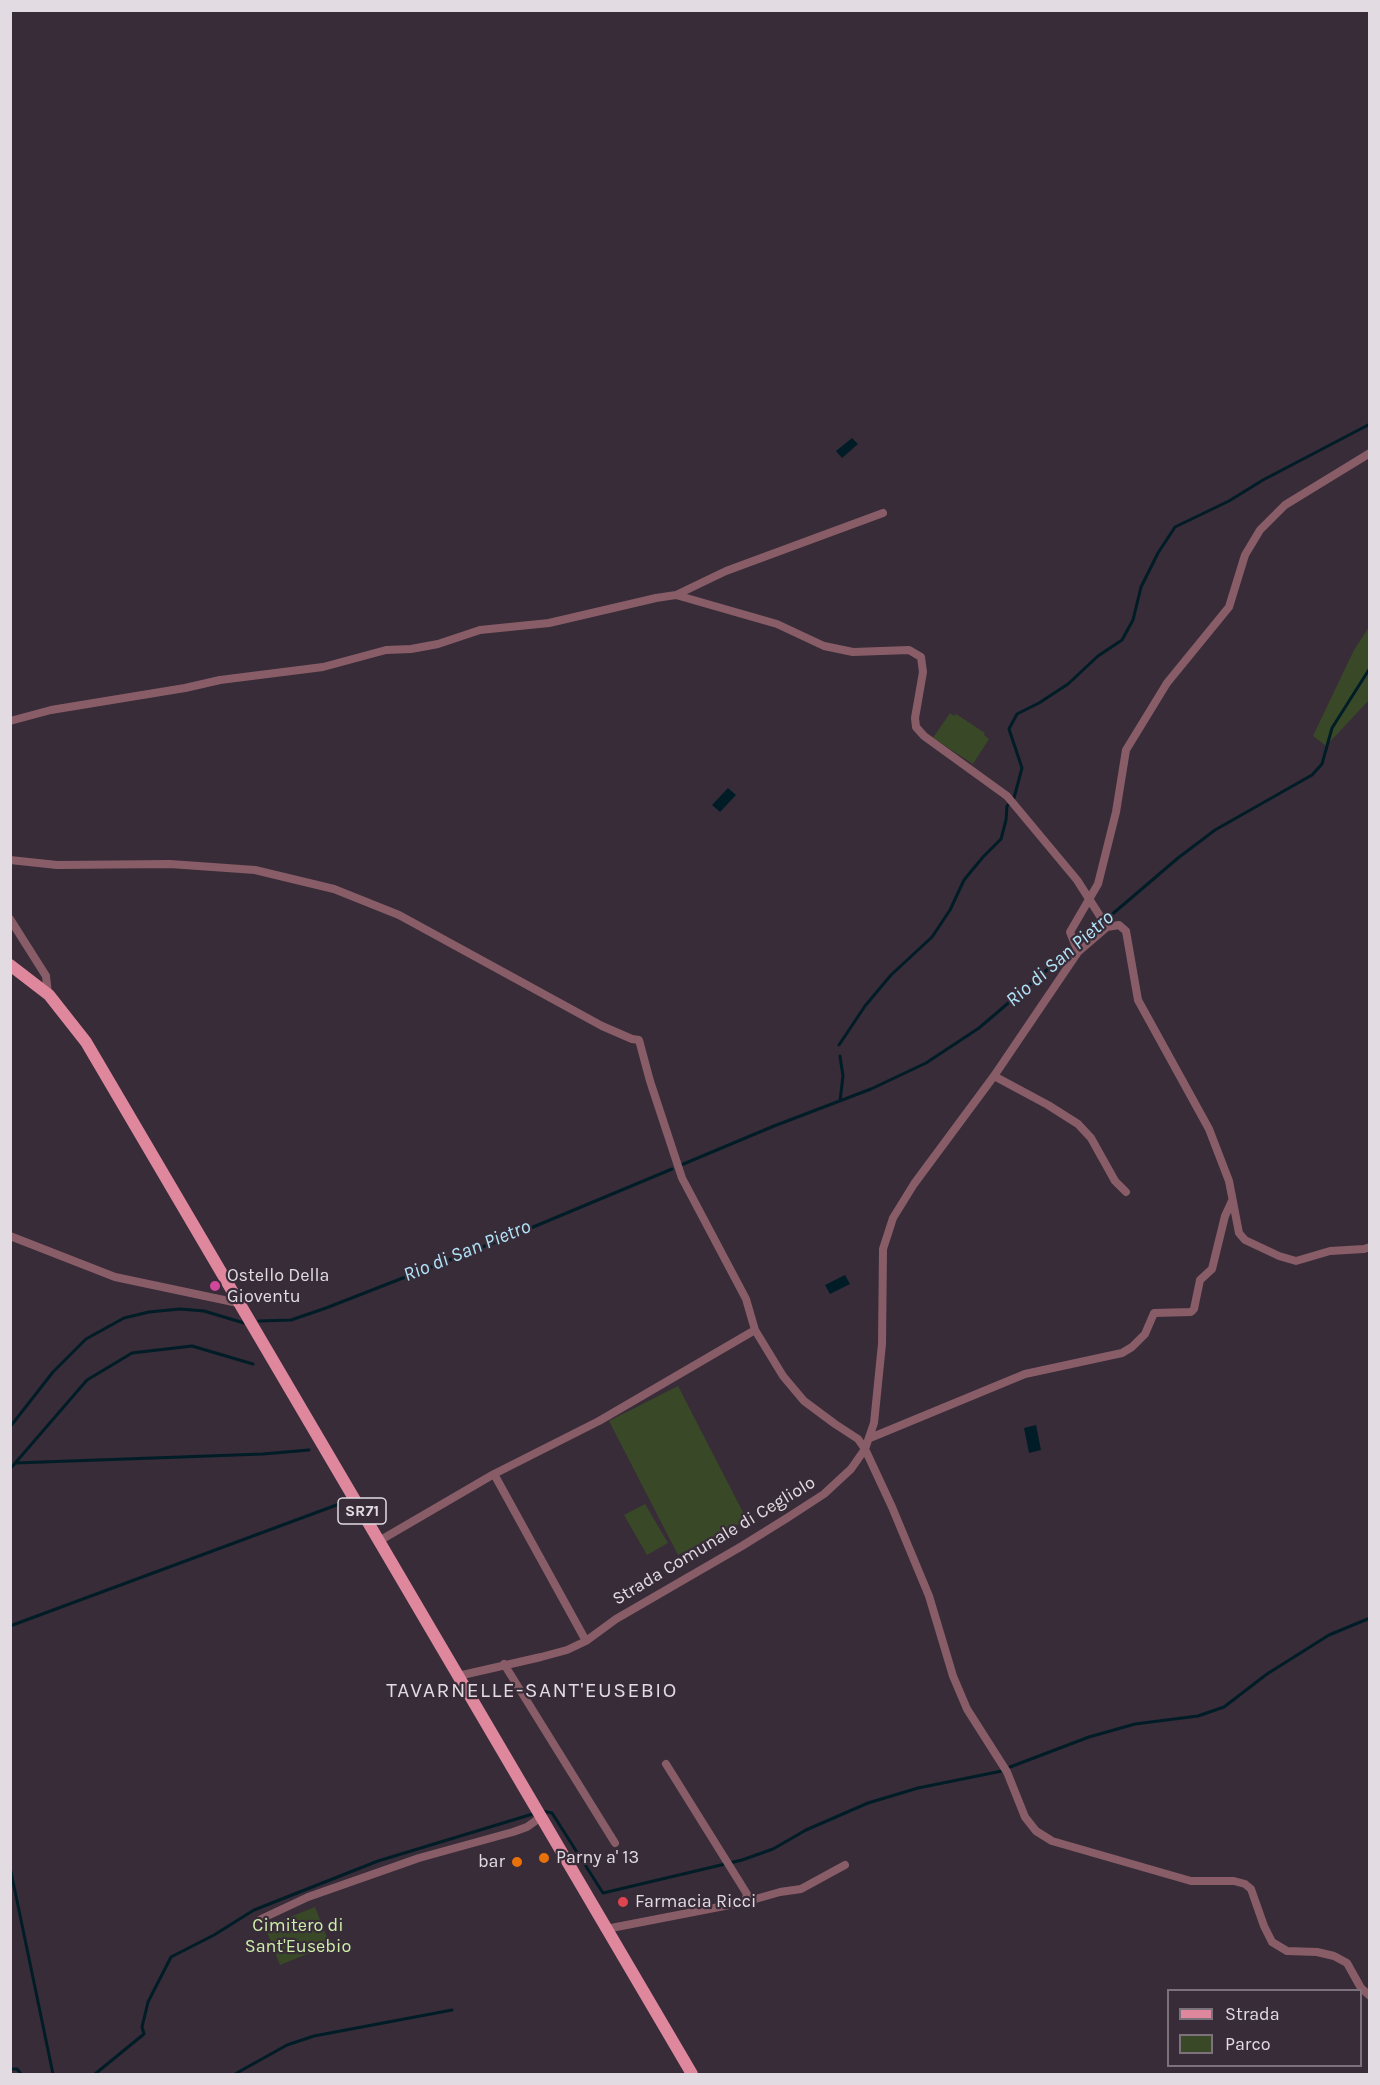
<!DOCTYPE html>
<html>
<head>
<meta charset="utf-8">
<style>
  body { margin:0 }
  #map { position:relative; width:1380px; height:2085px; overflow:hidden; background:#372c38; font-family:Karla,sans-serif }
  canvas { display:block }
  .frame { position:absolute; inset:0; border:12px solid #e2dbe2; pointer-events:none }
  .legend { position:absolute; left:1167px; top:1989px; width:195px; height:78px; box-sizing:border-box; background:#372c38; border:2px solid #7b727c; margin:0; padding:8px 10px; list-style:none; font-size:18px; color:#e2dbe2 }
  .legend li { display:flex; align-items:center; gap:12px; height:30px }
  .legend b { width:30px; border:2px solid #7b727c }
</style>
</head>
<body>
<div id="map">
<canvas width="1380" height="2085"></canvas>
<div class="frame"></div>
<ul class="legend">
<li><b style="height:8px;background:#df879d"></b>Strada</li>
<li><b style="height:16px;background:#394927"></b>Parco</li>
</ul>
</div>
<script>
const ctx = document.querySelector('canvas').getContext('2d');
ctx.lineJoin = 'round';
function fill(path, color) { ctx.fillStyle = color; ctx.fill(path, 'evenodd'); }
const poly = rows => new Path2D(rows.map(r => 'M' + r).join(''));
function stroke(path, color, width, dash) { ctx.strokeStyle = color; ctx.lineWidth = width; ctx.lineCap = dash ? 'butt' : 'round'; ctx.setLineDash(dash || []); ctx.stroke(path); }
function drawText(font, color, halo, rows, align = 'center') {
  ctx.font = font + ' Karla,sans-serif'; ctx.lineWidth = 4.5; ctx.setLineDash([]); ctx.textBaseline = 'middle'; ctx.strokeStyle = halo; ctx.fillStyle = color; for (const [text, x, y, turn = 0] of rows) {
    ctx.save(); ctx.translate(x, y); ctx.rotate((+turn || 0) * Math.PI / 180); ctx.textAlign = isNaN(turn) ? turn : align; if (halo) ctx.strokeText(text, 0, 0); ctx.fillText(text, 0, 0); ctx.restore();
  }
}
const green = poly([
  [1369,627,1369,700,1326,746,1313,736,1354,650],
  [950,713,954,716,956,714,985,733,984,735,989,739,973,764,933,738],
  [678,1386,747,1520,678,1555,609,1421],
  [645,1504,668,1543,647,1555,624,1515],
  [315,1907,330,1945,280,1965,265,1927]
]);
const water = poly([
  [852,438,858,444,842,458,836,451],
  [728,788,736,795,720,812,712,805],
  [845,1275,850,1284,830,1294,825,1285],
  [1036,1425,1041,1450,1029,1453,1024,1428]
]);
const stream = poly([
  [839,1045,865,1006,891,975,932,937,950,910,964,880,983,857,1001,839,1006,820,1007,806,1014,798,1022,768,1009,729,1017,714,1039,703,1068,684,1098,656,1122,640,1133,620,1141,587,1158,553,1175,527,1229,501,1263,480,1370,424],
  [840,1056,843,1076,840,1101],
  [681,1165,774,1126,871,1089,926,1063,979,1028,1178,858,1215,830,1312,775,1322,764,1332,728,1370,668],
  [259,1321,291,1320,326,1308,526,1230,672,1169],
  [10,1427,53,1372,86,1339,124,1318,149,1312,180,1309,204,1311,244,1323],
  [15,1463,263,1454,309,1450],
  [10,1469,87,1380,132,1353,192,1346,253,1364],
  [10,1626,342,1503],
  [1010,1767,1089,1737,1135,1724,1198,1716,1224,1707,1267,1674,1329,1635,1370,1618],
  [542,1811,552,1813,603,1893,742,1860,773,1849,806,1830,868,1803,918,1788,1002,1771],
  [10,1867,53,2074],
  [10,2069,17,2069,21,2074],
  [95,2074,144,2034,142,2027,148,2002,171,1957,214,1935,254,1910,378,1861,536,1813],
  [235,2074,287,2045,314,2036,452,2010]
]);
const street = poly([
  [676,595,726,571,883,513],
  [10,721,51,710,185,688,220,680,323,667,386,650,411,649,438,644,480,630,549,623,656,598,676,595,777,624,824,646,853,652,909,650,921,657,923,672,915,718,916,727,924,736,1007,796,1077,880,1107,927],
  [10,860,57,865,170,864,255,870,334,889,399,915,602,1026,632,1039,639,1040,650,1081,682,1178,746,1299,755,1330,783,1376,804,1401,835,1424,858,1439,865,1449,892,1507,929,1596,953,1676,967,1709,1007,1772,1025,1817,1036,1831,1052,1841,1191,1881,1234,1881,1245,1884,1251,1889,1264,1926,1272,1942,1287,1951,1317,1952,1334,1956,1347,1963,1361,1988,1370,1996],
  [10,919,46,976,48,994],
  [1078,952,1107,927,1119,925,1126,931,1138,1000,1209,1129,1229,1181,1239,1233,1245,1240,1279,1256,1296,1261,1330,1251,1364,1249,1370,1247],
  [994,1076,1048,1105,1078,1124,1091,1138,1115,1181,1126,1192],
  [10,1236,115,1277,238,1303],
  [870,1438,1025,1374,1122,1353,1132,1347,1145,1334,1154,1313,1191,1312,1194,1309,1200,1280,1212,1269,1225,1216,1232,1201],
  [494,1474,599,1421,755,1330],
  [379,1541,494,1474,586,1641],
  [504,1664,615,1843],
  [458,1676,541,1657,567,1650,586,1641,616,1619,742,1546,787,1518,824,1494,851,1469,865,1449,874,1423,882,1344,883,1249,893,1218,914,1184,994,1076,1078,952,1070,932,1098,884,1116,812,1126,750,1167,683,1229,607,1245,555,1260,530,1285,505,1370,453],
  [745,1902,780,1892,801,1889,845,1865],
  [261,1919,308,1897,419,1858,513,1832,527,1827,541,1817],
  [606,1929,745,1902,747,1894,666,1764]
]);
const primary = poly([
  [10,965,49,995,86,1042,692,2074]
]);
const markers = [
  [215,1286,6,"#d1479c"],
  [544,1858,6,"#e8710a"],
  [517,1862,6,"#e8710a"],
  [623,1902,6,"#e0444e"]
];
const shields = [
  [362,1511,48]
];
const shieldNames = [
  ["SR71",362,1511]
];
const poiNames = [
  ["Ostello Della",227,1276],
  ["Gioventu",227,1297],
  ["Parny a' 13",556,1858],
  ["bar",505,1862,"right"],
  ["Farmacia Ricci",635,1902]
];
const streetNames = [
  ["Strada Comunale di Cegliolo",714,1541,-31]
];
const parkNames = [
  ["Cimitero di",298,1926],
  ["Sant'Eusebio",298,1947]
];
const waterNames = [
  ["Rio di San Pietro",1060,959,-41],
  ["Rio di San Pietro",467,1251,-22]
];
const quarterNames = [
  ["TAVARNELLE-SANT'EUSEBIO",532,1691]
];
fill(green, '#394927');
fill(water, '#001d27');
stroke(stream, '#001d27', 3);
stroke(street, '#895d67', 8);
stroke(primary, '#df879d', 12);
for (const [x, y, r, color] of markers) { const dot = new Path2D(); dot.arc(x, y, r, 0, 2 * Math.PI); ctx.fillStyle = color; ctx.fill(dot); stroke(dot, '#372c38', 2); }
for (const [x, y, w] of shields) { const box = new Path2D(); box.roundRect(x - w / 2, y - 13, w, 26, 4.5); ctx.fillStyle = '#372c38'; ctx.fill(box); stroke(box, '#e2dbe2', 1.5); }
drawText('bold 16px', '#e2dbe2', null, shieldNames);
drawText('18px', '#e2dbe2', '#372c38', poiNames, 'left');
drawText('18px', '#e2dbe2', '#372c38', streetNames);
drawText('18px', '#cef0a9', '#372c38', parkNames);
drawText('italic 20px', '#b1e4f8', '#372c38', waterNames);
ctx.letterSpacing = '1.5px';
drawText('21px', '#e2dbe2', '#372c38', quarterNames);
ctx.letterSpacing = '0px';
</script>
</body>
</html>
